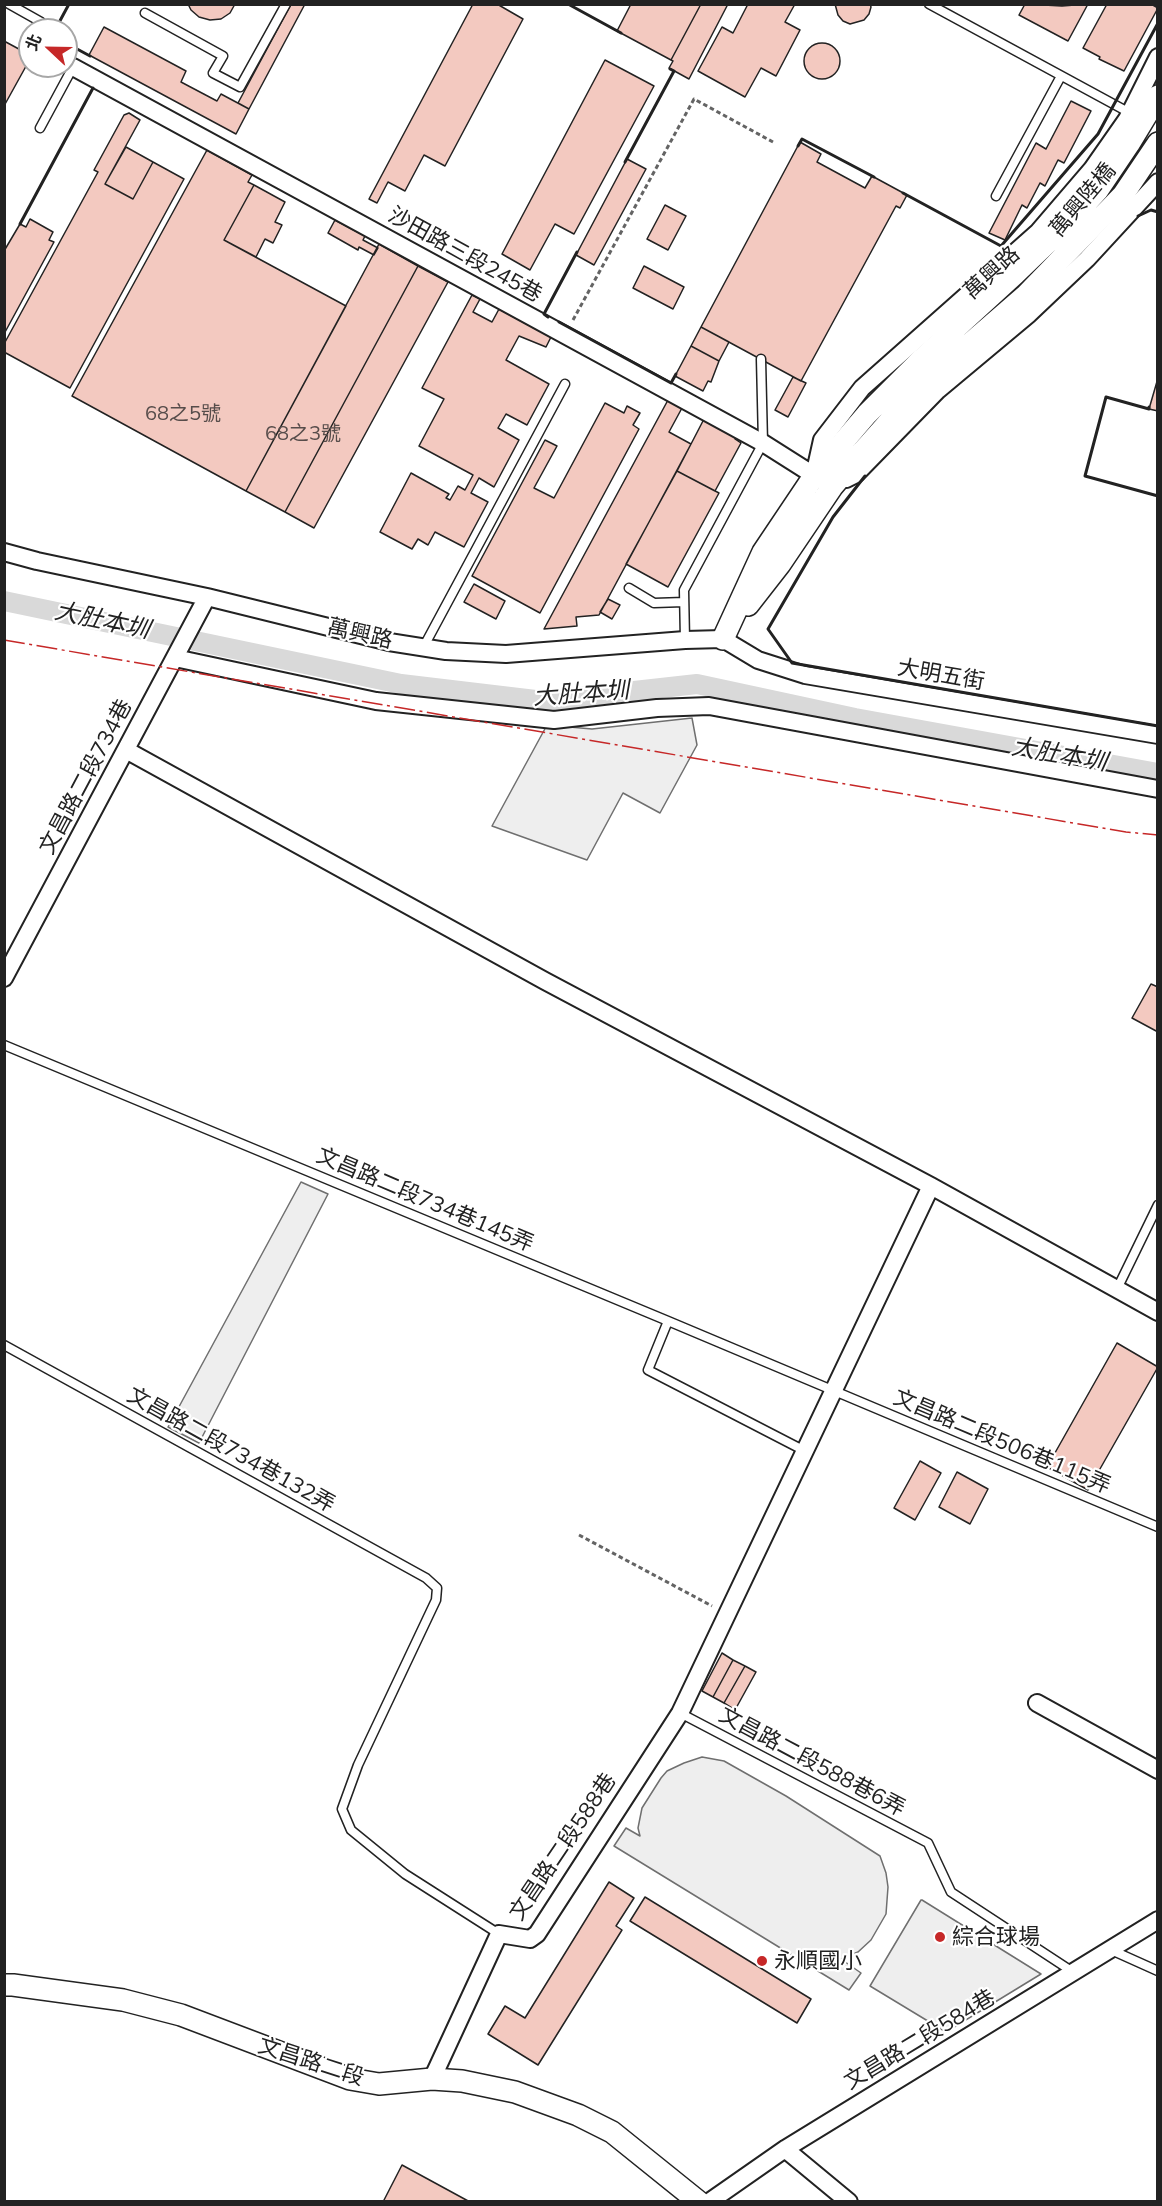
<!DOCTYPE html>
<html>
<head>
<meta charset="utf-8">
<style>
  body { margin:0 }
  #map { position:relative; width:1162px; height:2206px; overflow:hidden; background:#fff; font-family:Mulish,"Noto Sans TC",sans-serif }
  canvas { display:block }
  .frame { position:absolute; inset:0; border:6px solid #222; pointer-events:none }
  .north { position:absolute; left:18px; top:18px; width:60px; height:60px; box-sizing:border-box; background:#fff; border:2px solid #a7a7a7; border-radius:50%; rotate:292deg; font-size:16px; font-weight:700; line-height:24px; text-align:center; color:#222 }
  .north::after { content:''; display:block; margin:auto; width:21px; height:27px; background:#c62828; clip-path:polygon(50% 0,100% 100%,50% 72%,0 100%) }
</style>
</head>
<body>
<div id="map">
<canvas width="1162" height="2206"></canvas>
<div class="frame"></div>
<div class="north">北</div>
</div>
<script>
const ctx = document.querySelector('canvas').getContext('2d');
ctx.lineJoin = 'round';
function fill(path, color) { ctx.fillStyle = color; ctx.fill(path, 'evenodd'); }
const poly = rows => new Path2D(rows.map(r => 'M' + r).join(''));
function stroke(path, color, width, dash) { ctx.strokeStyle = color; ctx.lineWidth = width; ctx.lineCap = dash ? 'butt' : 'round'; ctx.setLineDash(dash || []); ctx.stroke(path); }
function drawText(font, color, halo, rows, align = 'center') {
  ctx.font = font + ' Mulish,"Noto Sans TC",sans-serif'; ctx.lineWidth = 4.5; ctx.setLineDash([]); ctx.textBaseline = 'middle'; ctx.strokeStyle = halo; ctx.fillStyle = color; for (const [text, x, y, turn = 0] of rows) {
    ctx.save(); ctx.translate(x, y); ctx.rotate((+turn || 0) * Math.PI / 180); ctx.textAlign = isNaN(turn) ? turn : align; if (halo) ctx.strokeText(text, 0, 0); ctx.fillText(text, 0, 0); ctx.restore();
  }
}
const green = poly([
  [692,718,697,745,660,813,623,793,587,860,492,826,547,725,592,729,692,718],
  [301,1182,328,1194,199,1443,168,1427,301,1182],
  [702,1757,724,1761,786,1796,880,1856,886,1873,888,1887,886,1914,871,1940,858,1952,841,1959,861,1973,849,1990,614,1846,626,1828,640,1836,638,1828,642,1808,661,1778,667,1771,684,1763,702,1757],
  [921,1900,922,1900,1041,1974,946,2032,870,1986,921,1900]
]);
const canal = poly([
  [4,601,401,684,544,701,697,684,855,718,1158,773]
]);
const building = poly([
  [188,4,235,4,230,13,221,19,210,20,199,17,191,10,188,4],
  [291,4,305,4,249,109,238,103,291,4],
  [473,4,497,4,523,19,445,166,424,155,405,191,388,182,377,203,369,199,473,4],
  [631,4,701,4,671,60,617,31,631,4],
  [701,4,728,4,689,79,669,68,673,61,671,60,701,4],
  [748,4,795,4,785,22,800,30,776,76,761,68,745,97,698,71,722,27,733,33,748,4],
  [835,4,870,4,871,7,869,14,864,20,850,24,843,21,838,15,835,4],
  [1025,4,1062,6,1088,4,1068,41,1019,15,1025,4],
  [1107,4,1151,4,1158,8,1124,71,1099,59,1100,57,1083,48,1107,4],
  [104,27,186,71,181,82,217,101,221,94,249,109,236,134,89,55,104,27],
  [4,41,30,55,30,59,4,106,4,41],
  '804 61a18 18 0 1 1 36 0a18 18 0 1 1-36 0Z',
  [605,60,654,86,574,234,555,224,530,270,502,254,605,60],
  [1071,101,1091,111,1064,163,1058,160,1045,186,1040,183,1027,208,1022,205,1005,240,989,233,1036,143,1046,149,1071,101],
  [129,113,140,120,105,184,133,199,153,162,184,179,70,388,4,352,4,344,98,172,94,170,124,115,129,113],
  [800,142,821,154,817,162,865,188,872,176,907,195,900,208,896,206,801,381,701,327,800,142],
  [126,147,153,162,133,199,105,184,126,147],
  [207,150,252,175,248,182,254,185,224,240,346,306,246,491,72,396,207,150],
  [627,159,646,169,594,265,576,255,627,159],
  [254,185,285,202,275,222,282,225,273,243,265,239,256,257,224,240,254,185],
  [665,205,686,216,668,250,647,239,665,205],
  [30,219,53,232,49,240,54,242,4,334,4,251,20,224,26,227,30,219],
  [335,220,365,236,363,240,378,248,374,255,359,247,358,250,328,233,335,220],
  [379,244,418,266,285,512,246,491,379,244],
  [418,266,448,282,314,528,285,512,418,266],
  [644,266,684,287,673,309,633,288,644,266],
  [472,295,480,299,473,312,492,322,499,309,551,337,546,347,519,336,506,360,549,384,527,425,506,414,498,428,519,440,494,487,479,478,471,493,488,502,464,547,435,532,428,545,418,539,412,549,380,532,411,473,449,494,446,498,450,500,458,486,465,490,473,475,419,446,444,399,422,388,472,295],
  [701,327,729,342,719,361,691,346,701,327],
  [691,346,719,361,711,382,708,381,703,391,675,376,691,346],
  [793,377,806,383,788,417,775,410,793,377],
  [1158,378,1158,411,1149,409,1158,378],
  [668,400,682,408,669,432,691,444,599,615,576,617,577,626,544,629,668,400],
  [605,403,624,413,627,406,640,413,633,425,639,429,540,613,472,576,545,440,557,446,534,488,554,498,605,403],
  [704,419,736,436,735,439,741,443,715,491,677,471,704,419],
  [677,471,719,493,668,587,626,564,677,471],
  [474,584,505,601,496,619,464,602,474,584],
  [608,599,620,605,612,619,600,612,608,599],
  [1151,984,1158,987,1158,1032,1132,1018,1151,984],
  [1117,1343,1158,1367,1088,1490,1047,1467,1117,1343],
  [920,1461,941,1473,915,1520,894,1508,920,1461],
  [957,1472,988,1489,970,1524,939,1507,957,1472],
  [722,1653,733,1660,713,1697,702,1691,722,1653],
  [733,1660,745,1666,724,1703,713,1697,733,1660],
  [745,1666,756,1672,735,1710,724,1703,745,1666],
  [609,1882,634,1898,616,1926,622,1930,538,2065,488,2034,505,2006,525,2018,609,1882],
  [645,1897,811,1999,797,2023,630,1921,645,1897],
  [402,2165,470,2202,383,2202,402,2165]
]);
const path = poly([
  [573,320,694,99,773,142],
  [579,1535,712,1606]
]);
const service = poly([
  [9,4,41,22],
  [929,4,1130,113],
  [145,13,223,56,213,73,240,87,286,4],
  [40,128,73,67],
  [996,196,1061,76],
  [629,588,654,603,684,602],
  [685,640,684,590,763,443,761,359],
  [423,648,565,384],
  [4,1045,668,1321,1158,1527],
  [1117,1289,1158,1205],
  [668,1321,648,1370,803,1450],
  [4,1345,426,1578,437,1588,436,1600,358,1765,342,1809,351,1830,405,1874,499,1934],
  [680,1713,928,1843,951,1892,1073,1972],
  [1109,1949,1158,1971]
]);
const minor = poly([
  [73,67,763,443,823,481],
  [814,476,822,440,862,388,1038,232,1092,169,1127,119,1158,57],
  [846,479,856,474,938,390,1029,314,1087,259,1158,182],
  [4,552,37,561,207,597,389,642,446,651,506,654,685,640,723,639,758,660,805,675,1158,735],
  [175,658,376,701,554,720,657,708,709,706,1158,789],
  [126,750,545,981,931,1186,1158,1312],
  [4,978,207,597],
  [1037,1703,1158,1770],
  [432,2079,499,1934,530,1939,537,1934,680,1713,931,1186],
  [785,2149,849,2202],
  [709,2202,785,2149,1158,1920]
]);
const tertiary = poly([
  [748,605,780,564,832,487,855,460,920,387,1025,296,1123,195,1158,143],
  [723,639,763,552,814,476,867,414,922,359,1015,274,1068,223,1098,190,1129,144,1158,96],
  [4,1985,13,1985,123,2000,181,2015,350,2079,379,2084,432,2079,462,2081,515,2092,578,2115,612,2132,699,2202]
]);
const wall = poly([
  [568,4,621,33],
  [55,30,69,4],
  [66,43,90,56],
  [798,146,802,139,874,177],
  [625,162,674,71,670,69],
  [903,193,1001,246,1098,134,1158,23],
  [1138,216,1151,210,1158,212],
  [20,224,93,88],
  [548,317,544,314,577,252],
  [559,322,671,383,676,374],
  [1149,407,1149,409,1106,397,1085,476,1158,496],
  [865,476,833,517,768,629,792,663,1158,726]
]);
const power = poly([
  [4,640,1126,832,1158,835]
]);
const markers = [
  [940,1937,6,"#c62828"],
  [762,1961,6,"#c62828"]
];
const numberNames = [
  ["68之5號",183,414],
  ["68之3號",303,434]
];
const streetNames = [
  ["萬興陸橋",1083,200,-50],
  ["沙田路三段245巷",465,255,29],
  ["萬興路",992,273,-42],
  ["萬興路",360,634,13],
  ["大明五街",941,675,10],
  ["文昌路二段734巷",86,777,-62],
  ["文昌路二段734巷145弄",425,1200,23],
  ["文昌路二段506巷115弄",1002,1442,23],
  ["文昌路二段734巷132弄",231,1450,29],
  ["文昌路二段588巷6弄",812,1762,28],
  ["文昌路二段588巷",563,1847,-56],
  ["文昌路二段584巷",920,2040,-31],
  ["文昌路二段",311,2062,18]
];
const poiNames = [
  ["綜合球場",952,1937],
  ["永順國小",774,1961]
];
const waterNames = [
  ["大肚本圳",102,621,12],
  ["大肚本圳",581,694,-4],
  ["大肚本圳",1059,755,10]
];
fill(green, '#eee');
stroke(green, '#6f6f6f', 1.5);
stroke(canal, '#d9d9d9', 20);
fill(building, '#f3c9c0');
stroke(building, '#222', 1.5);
stroke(service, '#222', 11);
stroke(minor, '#222', 20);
stroke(tertiary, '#222', 24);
stroke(path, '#646464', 3, [4.5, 3]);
stroke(service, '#fff', 8);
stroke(minor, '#fff', 16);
stroke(tertiary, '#fff', 21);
stroke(wall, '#222', 3);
stroke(power, '#c62828', 1.5, [21, 4.5, 3, 4.5]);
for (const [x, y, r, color] of markers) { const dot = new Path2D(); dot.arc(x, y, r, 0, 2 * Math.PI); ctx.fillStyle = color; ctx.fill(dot); stroke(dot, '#fff', 2); }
drawText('20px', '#564c4a', null, numberNames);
drawText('22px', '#222', '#fff', streetNames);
drawText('22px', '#222', '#fff', poiNames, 'left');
drawText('italic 24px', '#222', '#fff', waterNames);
</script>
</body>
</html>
